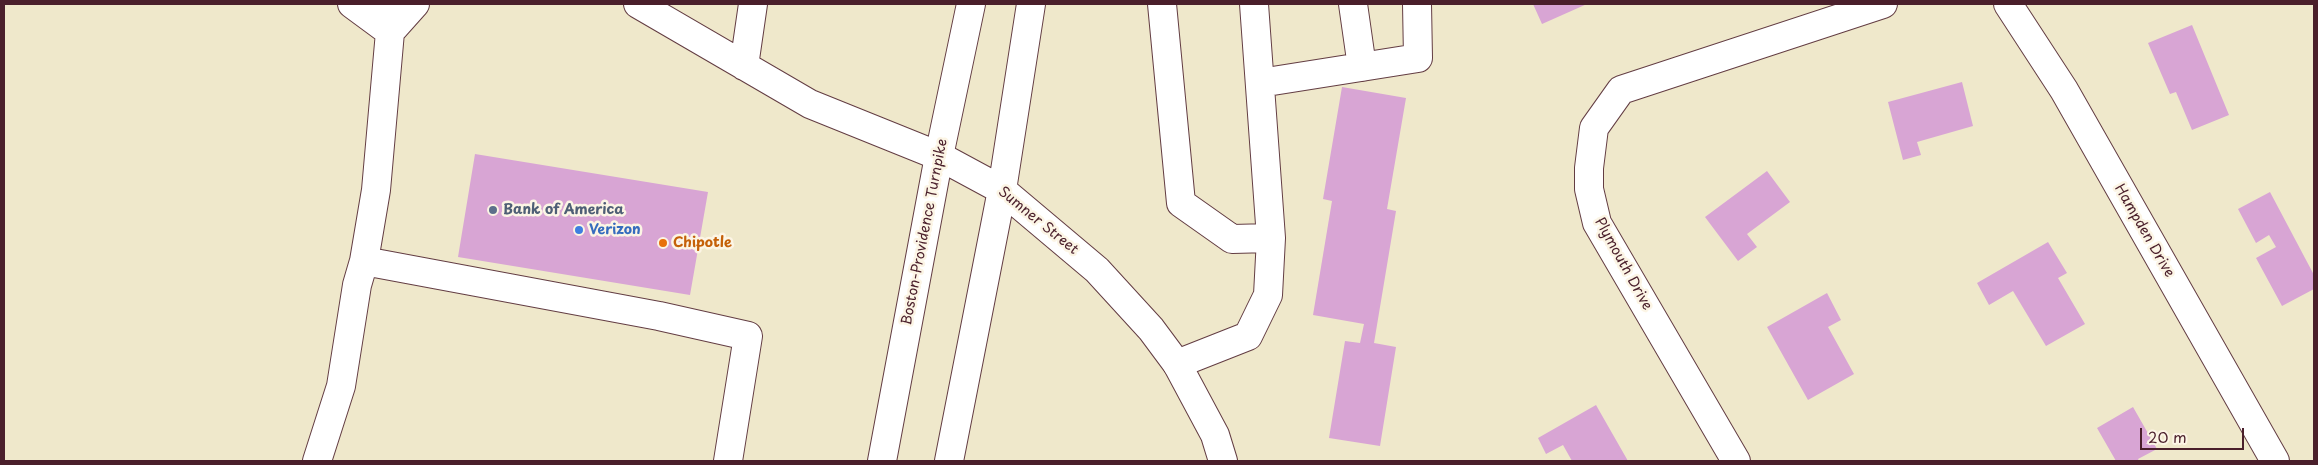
<!DOCTYPE html>
<html>
<head>
<meta charset="utf-8">
<style>
  body { margin:0 }
  #map { position:relative; width:2318px; height:465px; overflow:hidden; background:#efe8cb; font-family:"Playpen Sans",sans-serif }
  canvas { display:block }
  .frame { position:absolute; inset:0; border:5px solid #4a1f2b; pointer-events:none }
  .scale { position:absolute; left:2140px; top:428px; width:104px; height:22px; box-sizing:border-box; border:2px solid #4a1f2b; border-top:0; padding-left:6px; font-size:15px; line-height:18px; white-space:nowrap; color:#4a1f2b; -webkit-text-stroke:4px #fcf5e5; paint-order:stroke }
</style>
</head>
<body>
<div id="map">
<canvas width="2318" height="465"></canvas>
<div class="frame"></div>
<div class="scale">20 m</div>
</div>
<script>
const ctx = document.querySelector('canvas').getContext('2d');
ctx.lineJoin = 'round';
function fill(path, color) { ctx.fillStyle = color; ctx.fill(path, 'evenodd'); }
const poly = rows => new Path2D(rows.map(r => 'M' + r).join(''));
function stroke(path, color, width, dash) { ctx.strokeStyle = color; ctx.lineWidth = width; ctx.lineCap = dash ? 'butt' : 'round'; ctx.setLineDash(dash || []); ctx.stroke(path); }
function drawText(font, color, halo, rows, align = 'center') {
  ctx.font = font + ' "Playpen Sans",sans-serif'; ctx.lineWidth = 5; ctx.setLineDash([]); ctx.textBaseline = 'middle'; ctx.strokeStyle = halo; ctx.fillStyle = color; for (const [text, x, y, turn = 0] of rows) {
    ctx.save(); ctx.translate(x, y); ctx.rotate((+turn || 0) * Math.PI / 180); ctx.textAlign = isNaN(turn) ? turn : align; if (halo) ctx.strokeText(text, 0, 0); ctx.fillText(text, 0, 0); ctx.restore();
  }
}
const building = poly([
  [1533,4,1587,4,1542,24],
  [2192,25,2229,115,2192,130,2176,92,2170,94,2148,43],
  [1962,82,1973,126,1917,142,1921,155,1903,160,1888,102],
  [1342,87,1406,98,1387,209,1396,211,1374,343,1396,347,1380,446,1329,438,1345,341,1360,343,1364,324,1313,315,1332,201,1323,199],
  [475,154,708,192,690,295,458,257],
  [1767,171,1790,202,1747,234,1757,247,1738,261,1705,217],
  [2270,192,2314,275,2314,289,2282,306,2256,258,2276,247,2269,235,2256,243,2238,209],
  [2048,242,2067,273,2058,278,2085,324,2046,346,2013,291,1989,305,1977,283],
  [1827,293,1841,320,1828,327,1854,374,1808,400,1767,327],
  [1596,405,1628,461,1572,461,1563,445,1546,454,1538,438],
  [2133,407,2157,449,2138,459,2139,461,2116,461,2097,428]
]);
const minor = poly([
  [352,4,390,32],
  [389,4,390,32,376,190,364,261,659,316,748,336,728,461],
  [638,4,810,104,939,156],
  [1162,4,1181,203,1232,239,1271,238],
  [1353,4,1362,67],
  [2008,4,2064,90,2275,461],
  [390,32,415,4],
  [744,66,753,4],
  [1260,83,1418,58,1417,4],
  [1177,364,1248,336,1268,295,1271,238,1254,4],
  [317,461,341,386,357,285,364,261],
  [1736,461,1597,223,1589,189,1589,168,1594,128,1621,90,1883,4]
]);
const major = poly([
  [939,156,1002,190,1097,270,1151,329,1177,364,1215,435,1223,461],
  [882,461,939,156,971,4],
  [949,461,1002,190,1031,4]
]);
const markers = [
  [493,210,5,"#5c6f8a"],
  [579,230,5,"#3f7fe0"],
  [663,243,5,"#e8710a"]
];
const serviceNames = [
  ["Bank of America",503,210]
];
const streetNames = [
  ["Sumner Street",1038,221,39],
  ["Hampden Drive",2144,231,60],
  ["Boston-Providence Turnpike",925,232,-79],
  ["Plymouth Drive",1623,264,61]
];
const shopNames = [
  ["Verizon",589,230]
];
const foodNames = [
  ["Chipotle",673,243]
];
fill(building, '#d8a5d4');
stroke(minor, '#633d43', 30);
stroke(major, '#633d43', 30);
stroke(minor, '#fff', 28);
stroke(major, '#fff', 28);
for (const [x, y, r, color] of markers) { const dot = new Path2D(); dot.arc(x, y, r, 0, 2 * Math.PI); ctx.fillStyle = color; ctx.fill(dot); stroke(dot, '#fcf5e5', 2); }
drawText('bold 14px', '#4e5e75', '#fcf5e5', serviceNames, 'left');
drawText('14px', '#4a1f2b', '#fcf5e5', streetNames);
drawText('bold 14px', '#366cbe', '#fcf5e5', shopNames, 'left');
drawText('bold 14px', '#c56008', '#fcf5e5', foodNames, 'left');
</script>
</body>
</html>
